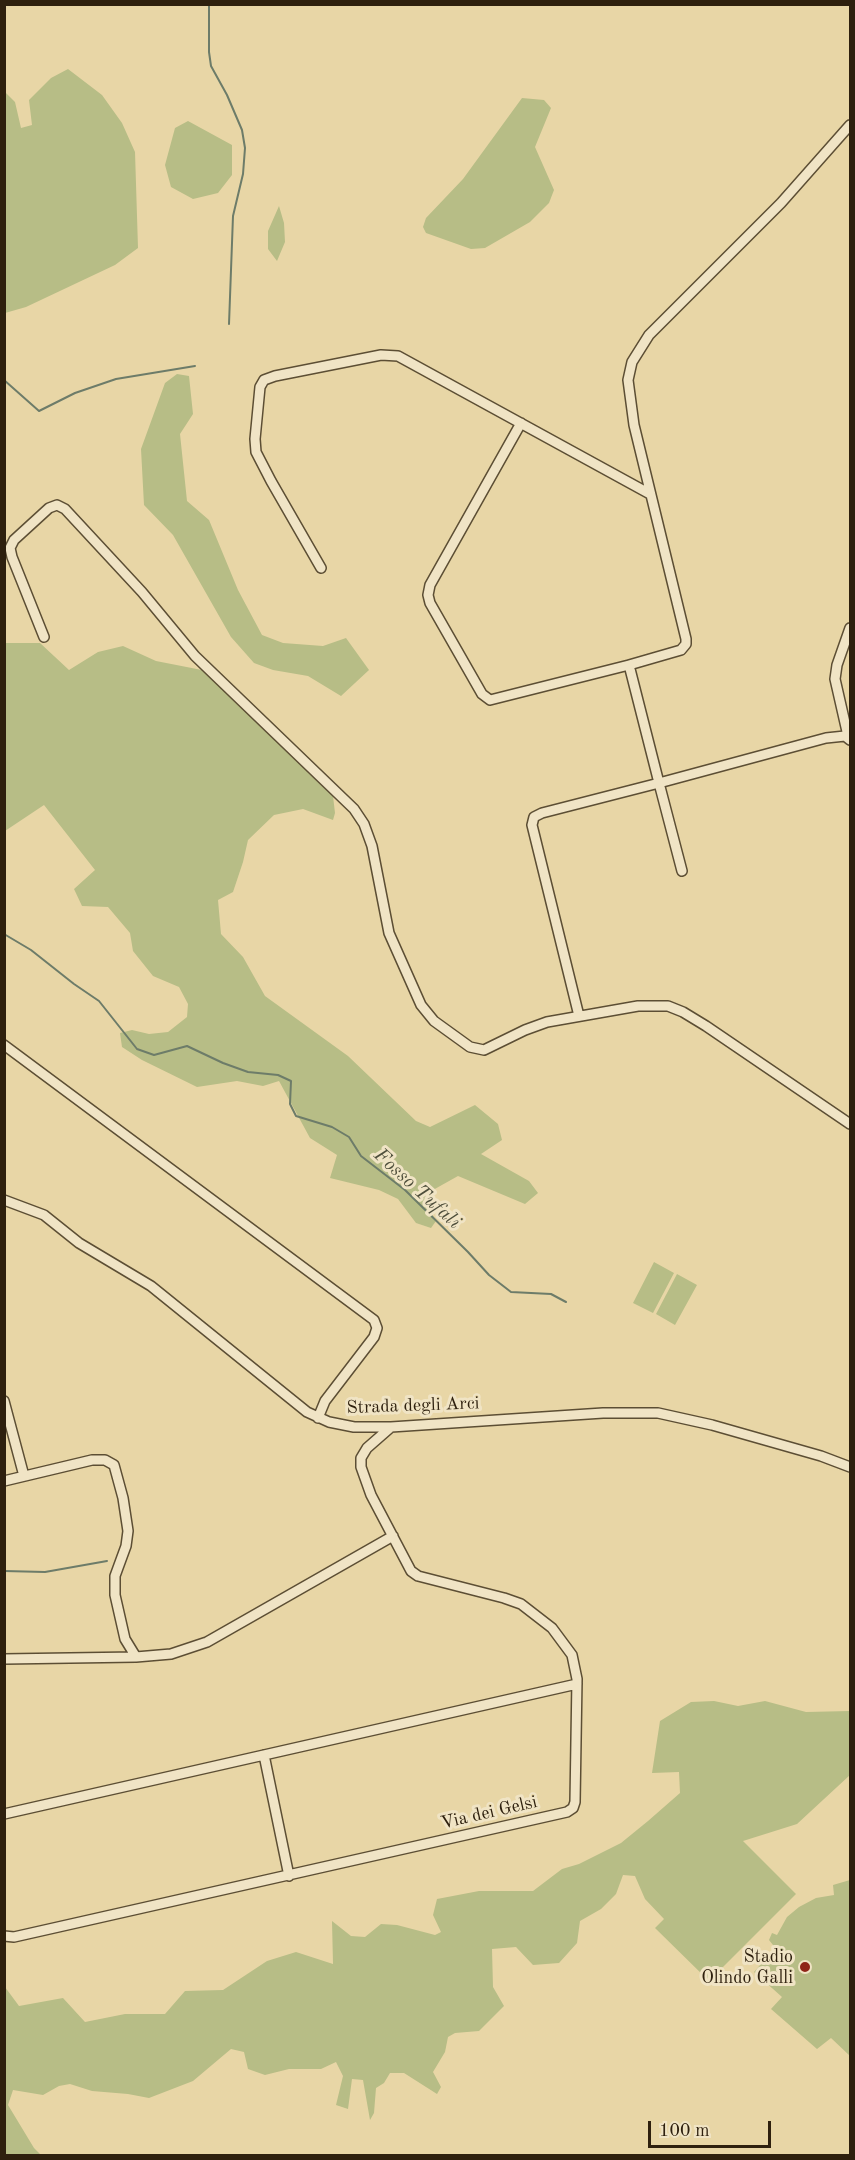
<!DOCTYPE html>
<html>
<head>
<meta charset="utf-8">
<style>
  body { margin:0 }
  #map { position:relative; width:855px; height:2160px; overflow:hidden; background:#e8d6a6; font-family:"Old Standard TT",serif }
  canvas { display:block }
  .frame { position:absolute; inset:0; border:6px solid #2e200e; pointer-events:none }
  .scale { position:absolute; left:648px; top:2121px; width:123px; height:27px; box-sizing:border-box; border:3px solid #2e200e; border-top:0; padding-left:8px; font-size:18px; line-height:21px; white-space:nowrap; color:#2e200e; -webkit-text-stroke:4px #f0e4c5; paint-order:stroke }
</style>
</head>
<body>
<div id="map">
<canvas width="855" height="2160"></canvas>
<div class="frame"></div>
<div class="scale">100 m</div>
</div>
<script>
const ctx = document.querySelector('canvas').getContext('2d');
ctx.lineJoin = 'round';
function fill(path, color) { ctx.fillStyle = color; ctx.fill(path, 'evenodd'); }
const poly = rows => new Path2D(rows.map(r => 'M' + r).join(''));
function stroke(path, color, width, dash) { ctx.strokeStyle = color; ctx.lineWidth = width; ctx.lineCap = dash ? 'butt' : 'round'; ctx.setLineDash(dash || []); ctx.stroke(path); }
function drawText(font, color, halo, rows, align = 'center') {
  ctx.font = font + ' "Old Standard TT",serif'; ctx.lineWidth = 6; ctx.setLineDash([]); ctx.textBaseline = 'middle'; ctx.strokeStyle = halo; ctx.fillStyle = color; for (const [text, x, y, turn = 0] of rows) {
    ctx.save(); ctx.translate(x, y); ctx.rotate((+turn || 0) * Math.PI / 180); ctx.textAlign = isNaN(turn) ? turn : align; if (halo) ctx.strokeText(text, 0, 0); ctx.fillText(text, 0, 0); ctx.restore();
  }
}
const green = poly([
  [68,69,102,95,122,123,135,152,138,248,115,265,26,307,5,313,5,92,15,102,21,128,32,125,29,100,51,78],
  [522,98,544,100,551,108,535,147,554,190,549,203,530,222,485,248,471,249,426,233,423,227,426,218,463,179],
  [188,121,232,145,232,175,218,193,193,199,171,187,165,165,175,128],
  [279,206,284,223,285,242,277,261,268,249,268,231],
  [177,374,189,376,193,414,180,434,187,501,209,520,238,590,262,635,283,643,323,646,346,638,369,670,341,696,308,676,273,670,254,663,231,637,173,535,144,505,141,449,165,383],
  [5,643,40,643,69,670,98,652,123,646,156,661,207,671,333,796,335,813,333,820,303,809,274,815,248,840,243,862,233,892,218,900,221,934,243,957,265,996,348,1056,416,1121,430,1127,475,1105,498,1124,502,1140,481,1154,529,1181,538,1193,525,1204,458,1176,433,1190,424,1200,436,1221,431,1228,416,1223,398,1199,379,1190,330,1178,337,1155,310,1138,279,1081,263,1086,237,1081,197,1087,142,1060,122,1047,120,1033,132,1030,149,1034,168,1032,187,1017,188,1004,179,987,153,976,133,951,130,933,108,907,82,906,74,889,95,870,44,805,5,831],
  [654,1262,674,1273,653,1313,633,1303],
  [677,1274,697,1285,675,1325,656,1314],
  [714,1701,738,1706,765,1701,806,1712,850,1711,850,1775,797,1824,743,1841,796,1894,709,1981,655,1928,664,1919,645,1899,635,1876,623,1875,616,1894,601,1909,580,1921,577,1943,559,1963,533,1965,516,1947,492,1949,493,1987,504,2006,479,2031,455,2033,448,2037,445,2052,433,2072,441,2087,437,2094,404,2073,390,2073,384,2083,376,2088,374,2113,370,2120,363,2080,352,2079,348,2109,336,2105,343,2076,336,2062,321,2069,289,2069,265,2075,248,2069,244,2052,231,2049,193,2081,149,2098,128,2094,92,2091,70,2084,59,2086,43,2095,13,2090,8,2105,34,2148,41,2155,5,2155,5,1987,19,2006,63,1998,85,2022,125,2014,165,2014,185,1991,223,1990,267,1961,296,1952,333,1964,332,1921,351,1936,365,1937,381,1924,397,1925,435,1935,441,1932,433,1915,437,1899,479,1891,533,1891,562,1869,579,1864,621,1843,648,1821,680,1793,679,1772,652,1773,660,1721,691,1702],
  [850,1880,850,2056,831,2038,817,2049,771,2009,782,1997,754,1972,767,1957,772,1961,773,1945,769,1940,772,1933,777,1935,787,1917,799,1907,816,1898,834,1895,833,1885]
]);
const stream = poly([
  [209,4,209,52,211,66,227,95,242,130,245,148,243,174,233,216,229,324],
  [4,380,39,411,75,393,116,379,195,366],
  [4,934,31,950,74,984,99,1001,137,1049,154,1055,187,1046,223,1063,248,1072,278,1075,291,1081,290,1104,296,1116,332,1127,349,1137,361,1156,405,1190,468,1252,489,1275,511,1292,551,1294,566,1302],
  [4,1571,45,1572,107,1561]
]);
const minor = poly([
  [850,125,781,203,649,335,632,362,628,380,634,425,686,639,686,644,681,650,629,665,659,783,826,738,845,736,850,740],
  [521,423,430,585,428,595,430,603,482,694,490,700,629,665],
  [321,568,271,481,256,452,255,439,260,387,264,380,275,376,381,355,398,356,650,494],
  [44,637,12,557,10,548,14,540,49,508,57,505,65,509,142,592,195,656,354,809,364,824,372,846,389,933,421,1005,434,1021,470,1047,484,1050,525,1030,547,1022,638,1006,668,1006,683,1012,706,1026,850,1124],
  [848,736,835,679,837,665,850,628],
  [579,1016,532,825,534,817,542,813,659,783,682,871],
  [4,1045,374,1320,377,1328,374,1337,325,1401,318,1418],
  [4,1200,44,1215,79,1243,151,1286,307,1412,329,1422,354,1427,391,1427,603,1413,658,1413,712,1425,821,1456,850,1467],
  [4,1401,24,1476],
  [4,1481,92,1460,105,1460,114,1465,123,1498,128,1531,126,1546,115,1576,115,1595,125,1639,136,1657,171,1654,207,1642,393,1536],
  [4,1659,136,1657],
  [264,1755,289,1876],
  [4,1814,577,1684],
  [4,1936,14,1937,567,1812,573,1808,575,1802,577,1679,572,1655,552,1628,521,1604,504,1598,418,1576,411,1571,371,1495,361,1467,361,1458,367,1448,391,1427]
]);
const markers = [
  [805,1967,6,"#8f2418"]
];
const streetNames = [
  ["Strada degli Arci",413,1406,-2],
  ["Via dei Gelsi",489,1813,-13]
];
const poiNames = [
  ["Stadio",793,1957],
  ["Olindo Galli",793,1978]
];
const waterNames = [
  ["Fosso Tufali",417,1189,42]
];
fill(green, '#b7bd86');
stroke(stream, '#6d7c69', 2);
stroke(minor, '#5c4e34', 12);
stroke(minor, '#f0e4c5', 9);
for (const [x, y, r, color] of markers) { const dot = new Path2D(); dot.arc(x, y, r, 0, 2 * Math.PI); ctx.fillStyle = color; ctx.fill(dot); stroke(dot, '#f0e4c5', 2); }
drawText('18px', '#2e200e', '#f0e4c5', streetNames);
drawText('18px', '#2e200e', '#f0e4c5', poiNames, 'right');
drawText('italic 20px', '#4e4e3b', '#f0e4c5', waterNames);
</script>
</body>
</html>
